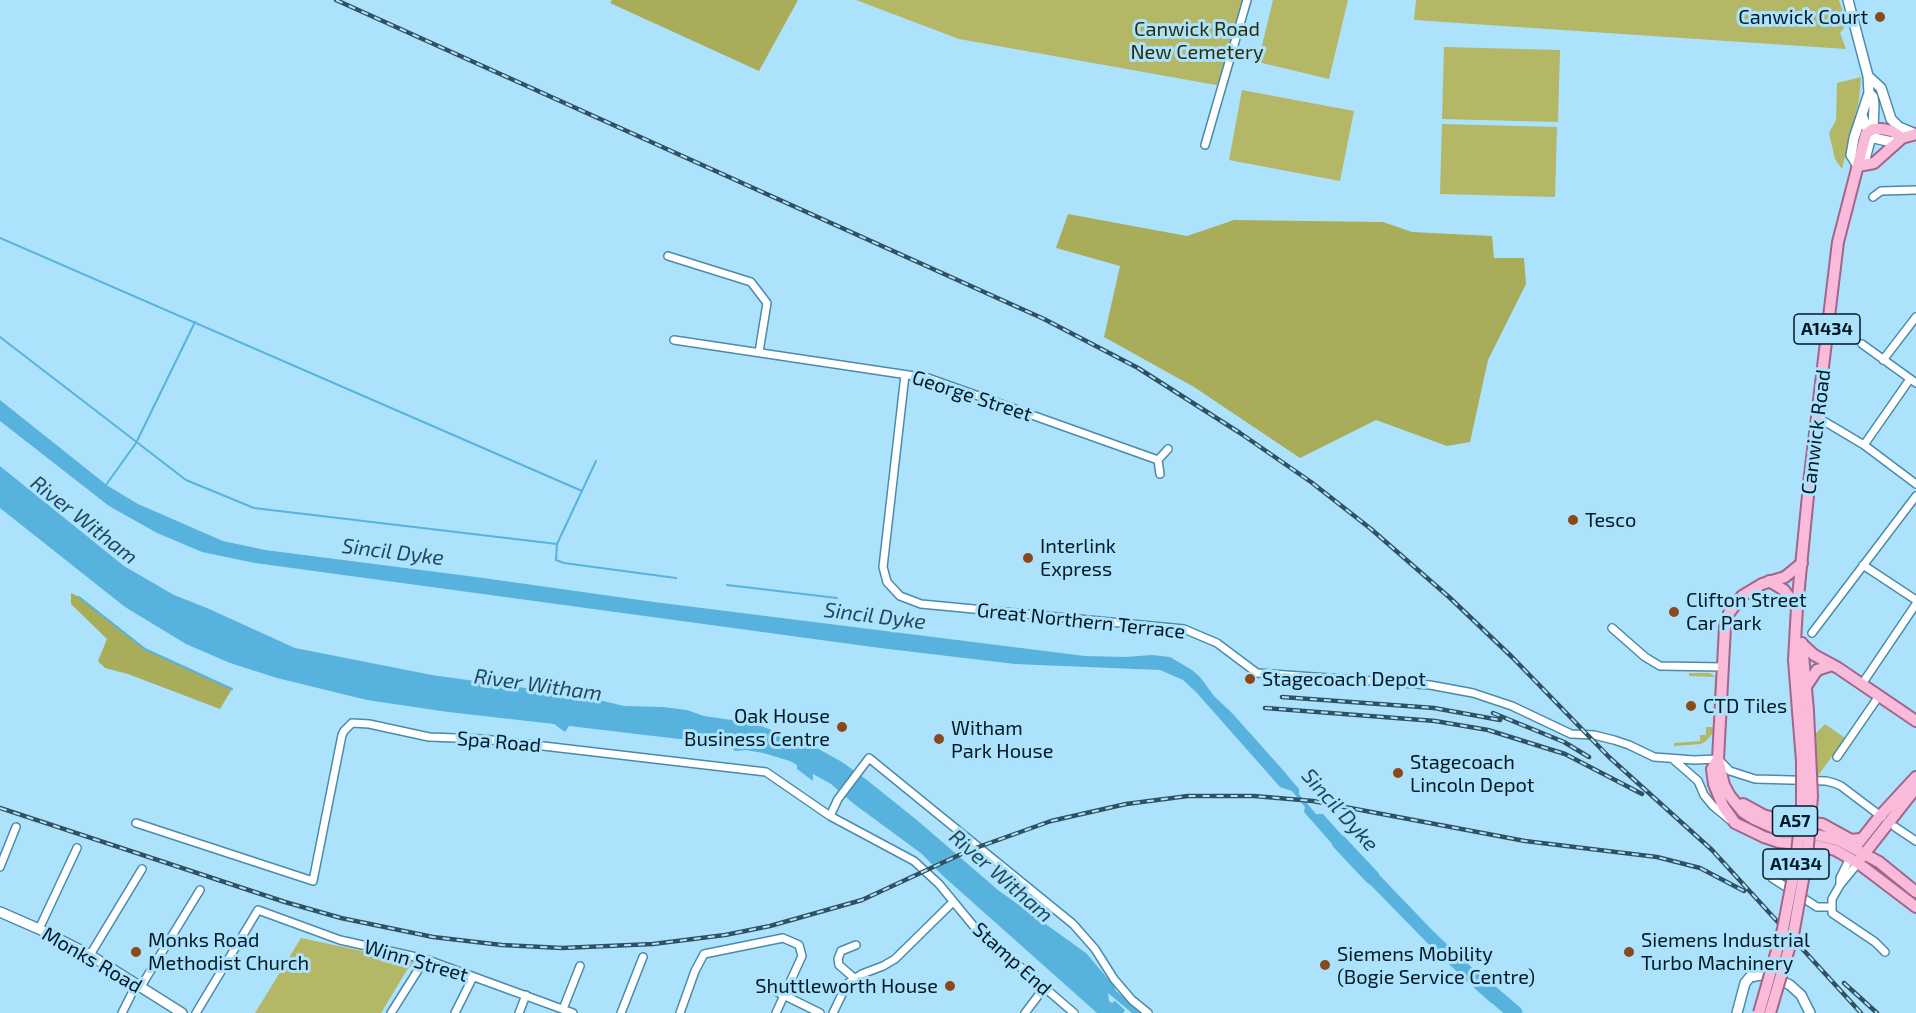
<!DOCTYPE html>
<html>
<head>
<meta charset="utf-8">
<style>
  body { margin:0 }
  canvas { display:block; background:#ade2fc }
</style>
</head>
<body>
<canvas width="1916" height="1013"></canvas>
<script>
const ctx = document.querySelector('canvas').getContext('2d');
ctx.lineJoin = 'round';
function fill(path, color) { ctx.fillStyle = color; ctx.fill(path, 'evenodd'); }
const poly = rows => new Path2D(rows.map(r => 'M' + r).join(''));
function stroke(path, color, width, dash) { ctx.strokeStyle = color; ctx.lineWidth = width; ctx.lineCap = dash ? 'butt' : 'round'; ctx.setLineDash(dash || []); ctx.stroke(path); }
function drawText(font, color, halo, rows, align = 'center') {
  ctx.font = font + ' "Exo 2",sans-serif'; ctx.lineWidth = 6; ctx.setLineDash([]); ctx.textBaseline = 'middle'; ctx.strokeStyle = halo; ctx.fillStyle = color; for (const [text, x, y, turn = 0] of rows) {
    ctx.save(); ctx.translate(x, y); ctx.rotate((+turn || 0) * Math.PI / 180); ctx.textAlign = isNaN(turn) ? turn : align; if (halo) ctx.strokeText(text, 0, 0); ctx.fillText(text, 0, 0); ctx.restore();
  }
}
const green = poly([
  [856,0,1251,0,1227,87,959,39],
  [1273,0,1348,0,1329,79,1258,62],
  [1416,0,1839,0,1847,24,1840,33,1846,49,1414,20],
  [1444,47,1560,50,1558,122,1442,119],
  [1861,77,1859,101,1842,169,1835,159,1829,133,1836,120,1837,83],
  [1242,90,1354,111,1340,181,1229,160],
  [1442,124,1557,127,1555,197,1440,194],
  [1689,673,1710,673,1714,676,1716,678,1715,721,1713,733,1706,741,1701,744,1674,746,1674,743,1700,741,1700,735,1706,735,1706,727,1713,727,1715,677,1689,676],
  [1825,724,1845,738,1818,776,1813,773,1813,736],
  [301,938,414,962,407,970,381,1013,255,1013]
]);
const forest = poly([
  [612,0,798,0,759,71,610,3],
  [1068,214,1187,236,1234,220,1383,222,1412,232,1492,236,1494,258,1524,258,1526,284,1488,360,1470,442,1447,446,1376,420,1300,458,1194,387,1104,337,1120,266,1056,248],
  [71,593,79,597,145,649,232,689,220,709,128,674,105,668,98,661,107,639,71,604]
]);
const water = poly([
  [0,400,108,486,138,504,223,541,265,550,476,577,654,602,1085,656,1125,657,1152,655,1170,657,1192,670,1200,677,1214,696,1232,713,1282,769,1299,789,1299,794,1316,814,1323,814,1358,853,1348,862,1304,812,1305,807,1292,791,1280,787,1196,692,1183,680,1160,670,1015,664,880,648,255,563,202,552,157,533,109,506,0,421],
  [0,466,124,566,174,595,207,608,295,648,432,675,583,696,624,706,663,707,687,710,704,716,752,723,806,742,842,762,867,780,918,821,998,890,1086,953,1114,986,1116,991,1143,1013,1132,1013,1108,993,1109,1001,1112,1003,1115,1001,1125,1010,1123,1013,1097,1013,942,875,922,854,854,804,831,784,813,774,813,781,797,769,797,765,790,761,763,753,746,750,735,751,731,748,720,747,699,739,679,739,569,726,565,732,554,724,448,712,367,700,277,678,230,663,186,644,125,607,0,508],
  [1364,859,1434,932,1498,992,1491,1003,1440,956,1354,868]
]);
const stream = poly([
  [0,238,582,491],
  [0,337,186,480,254,508,557,544],
  [596,461,557,544,556,560,564,563,676,578],
  [106,485,136,443,195,322],
  [727,585,837,598],
  [79,597,145,649,232,689]
]);
const river = poly([
  [1339,842,1372,877],
  [1481,984,1515,1013]
]);
const street = poly([
  [1205,145,1247,0],
  [1873,197,1881,191,1916,190],
  [668,256,751,282,767,303,759,352],
  [674,340,928,378,1158,460,1160,474],
  [1862,344,1916,383],
  [1883,360,1916,317],
  [905,375,883,567,887,582,900,596,921,604,1184,629,1217,643,1257,673,1430,685,1473,693,1512,706,1571,734,1594,735,1614,740,1629,745,1654,757,1694,760,1718,759,1730,771,1755,779,1826,781,1834,783,1841,786,1882,817],
  [1817,417,1864,445,1916,484],
  [1864,445,1910,379],
  [1158,460,1168,449],
  [1863,565,1916,600],
  [1612,628,1645,657,1660,666,1723,667],
  [1812,633,1916,496],
  [1862,684,1916,604],
  [1837,757,1879,696],
  [1674,760,1698,781,1704,795,1713,806,1730,820],
  [830,816,838,799,869,758,1073,924,1095,949,1114,979,1132,1000,1148,1013],
  [136,823,313,881,342,735,344,731,352,723,369,724,429,737,483,739,766,772,830,816,914,861,939,884,976,929,1074,1013],
  [1895,827,1916,841],
  [1769,854,1769,873,1772,878,1817,907,1831,907],
  [1858,863,1840,885,1832,899,1832,913,1875,942,1885,952],
  [0,867,16,827],
  [1840,885,1840,878,1850,858],
  [39,929,77,848],
  [90,955,142,869],
  [854,978,839,965,838,959,841,951,856,945],
  [763,985,820,1013],
  [140,988,200,890],
  [563,1009,580,966],
  [122,1013,136,985],
  [196,1013,258,910,340,940,425,959,573,1013],
  [391,1013,425,959],
  [455,1013,473,977],
  [519,1013,526,995],
  [621,1013,643,957],
  [680,1013,695,971,704,954,783,938,799,945,802,956,776,1013],
  [833,1013,847,984,862,974,883,966,895,959,953,902],
  [1025,1013,1044,988]
]);
const secondary = poly([
  [1848,0,1868,76,1869,93,1854,138,1851,155,1858,166,1865,159,1873,129,1874,105,1873,97,1869,93],
  [1868,76,1881,88,1891,119,1899,127,1916,134],
  [1862,115,1867,129,1874,138,1892,142,1900,139],
  [0,912,39,929,90,955,182,1013],
  [1737,1013,1745,983,1750,977,1761,975,1778,979,1790,985,1801,995,1810,1013]
]);
const primary = poly([
  [1902,138,1916,134],
  [1858,166,1874,163,1902,138],
  [1802,563,1785,577,1762,584,1742,596,1729,613,1725,627,1718,759,1724,785,1730,796,1743,812,1754,819,1783,832,1816,835,1838,840,1879,862,1916,892],
  [1769,581,1784,590,1797,607],
  [1802,643,1808,711],
  [1802,644,1814,655,1838,668,1916,721],
  [1807,685,1817,670,1832,665],
  [1798,711,1794,660,1797,607,1810,475,1838,242,1866,134,1873,129,1882,129,1892,131,1902,138],
  [1718,759,1712,769,1714,784,1723,806,1735,823,1764,837,1779,842,1818,846,1835,850,1858,863,1916,907],
  [1743,804,1763,815,1785,821,1822,824,1851,840,1860,839],
  [1857,845,1880,816,1916,777],
  [1861,858,1916,788]
]);
const rail = poly([
  [336,0,1044,319,1138,368,1240,433,1311,482,1371,529,1449,597,1512,657,1609,757,1712,850,1861,1013],
  [1282,697,1434,708,1500,720],
  [1265,708,1435,721,1488,730,1565,754,1642,794],
  [1493,713,1564,742,1589,757],
  [0,808,285,902,341,918,433,937,502,945,562,948,653,944,725,935,770,926,862,900,970,850,1051,821,1126,804,1188,796,1254,796,1313,801,1525,841,1657,857,1700,868,1744,891],
  [1844,983,1877,1013]
]);
const primaryBridge = poly([
  [1759,1013,1783,929,1796,861,1802,807,1802,761,1798,711],
  [1770,1013,1793,935,1807,857,1812,796,1808,711]
]);
const markers = [
  [1880,17,6,"#8b481b"],
  [1573,520,6,"#8b481b"],
  [1028,558,6,"#8b481b"],
  [1674,612,6,"#8b481b"],
  [1250,679,6,"#8b481b"],
  [1691,706,6,"#8b481b"],
  [842,727,6,"#8b481b"],
  [939,739,6,"#8b481b"],
  [1398,773,6,"#8b481b"],
  [136,952,6,"#8b481b"],
  [1629,952,6,"#8b481b"],
  [1325,965,6,"#8b481b"],
  [950,986,6,"#8b481b"]
];
const shields = [
  [1827,329,66],
  [1795,821,45],
  [1796,864,66]
];
const shieldNames = [
  ["A1434",1827,329],
  ["A57",1795,821],
  ["A1434",1796,864]
];
const poiNames = [
  ["Canwick Court",1868,17,"right"],
  ["Tesco",1585,520],
  ["Interlink",1040,546],
  ["Express",1040,569],
  ["Clifton Street",1686,600],
  ["Car Park",1686,623],
  ["Stagecoach Depot",1262,679],
  ["CTD Tiles",1703,706],
  ["Oak House",830,716,"right"],
  ["Business Centre",830,739,"right"],
  ["Witham",951,728],
  ["Park House",951,751],
  ["Stagecoach",1410,762],
  ["Lincoln Depot",1410,785],
  ["Monks Road",148,940],
  ["Methodist Church",148,963],
  ["Siemens Industrial",1641,940],
  ["Turbo Machinery",1641,963],
  ["Siemens Mobility",1337,954],
  ["(Bogie Service Centre)",1337,977],
  ["Shuttleworth House",938,986,"right"]
];
const parkNames = [
  ["Canwick Road",1197,29],
  ["New Cemetery",1197,52]
];
const streetNames = [
  ["George Street",972,396,18],
  ["Canwick Road",1816,432,-83],
  ["Great Northern Terrace",1081,621,6],
  ["Spa Road",499,742,5],
  ["Stamp End",1012,959,42],
  ["Monks Road",92,960,30],
  ["Winn Street",416,961,16]
];
const waterNames = [
  ["River Witham",84,520,38],
  ["Sincil Dyke",393,552,7],
  ["Sincil Dyke",875,616,7],
  ["River Witham",538,685,8],
  ["Sincil Dyke",1340,810,48],
  ["River Witham",1001,876,41]
];
fill(green, '#b4b766');
fill(forest, '#a9ac59');
fill(water, '#57b3dd');
stroke(stream, '#57b3dd', 2);
stroke(river, '#57b3dd', 15);
stroke(street, '#4a8ba9', 10);
stroke(secondary, '#4a8ba9', 12);
stroke(primary, '#a0668b', 14);
stroke(street, '#fff', 7);
stroke(secondary, '#fff', 9);
stroke(primary, '#fabbda', 10);
stroke(rail, '#305161', 4.5);
stroke(rail, '#ade2fc', 2, [7]);
stroke(primaryBridge, '#a0668b', 14, []);
stroke(primaryBridge, '#fabbda', 10);
for (const [x, y, r, color] of markers) { const dot = new Path2D(); dot.arc(x, y, r, 0, 2 * Math.PI); ctx.fillStyle = color; ctx.fill(dot); stroke(dot, '#ade2fc', 2); }
for (const [x, y, w] of shields) { const box = new Path2D(); box.roundRect(x - w / 2, y - 15, w, 30, 4.5); ctx.fillStyle = '#ade2fc'; ctx.fill(box); stroke(box, '#011b27', 1.5); }
drawText('bold 18px', '#011b27', null, shieldNames);
drawText('20px', '#011b27', '#ade2fc', poiNames, 'left');
drawText('20px', '#2c2d08', '#ade2fc', parkNames);
drawText('20px', '#011b27', '#ade2fc', streetNames);
drawText('italic 21px', '#21485b', '#ade2fc', waterNames);
</script>
</body>
</html>
